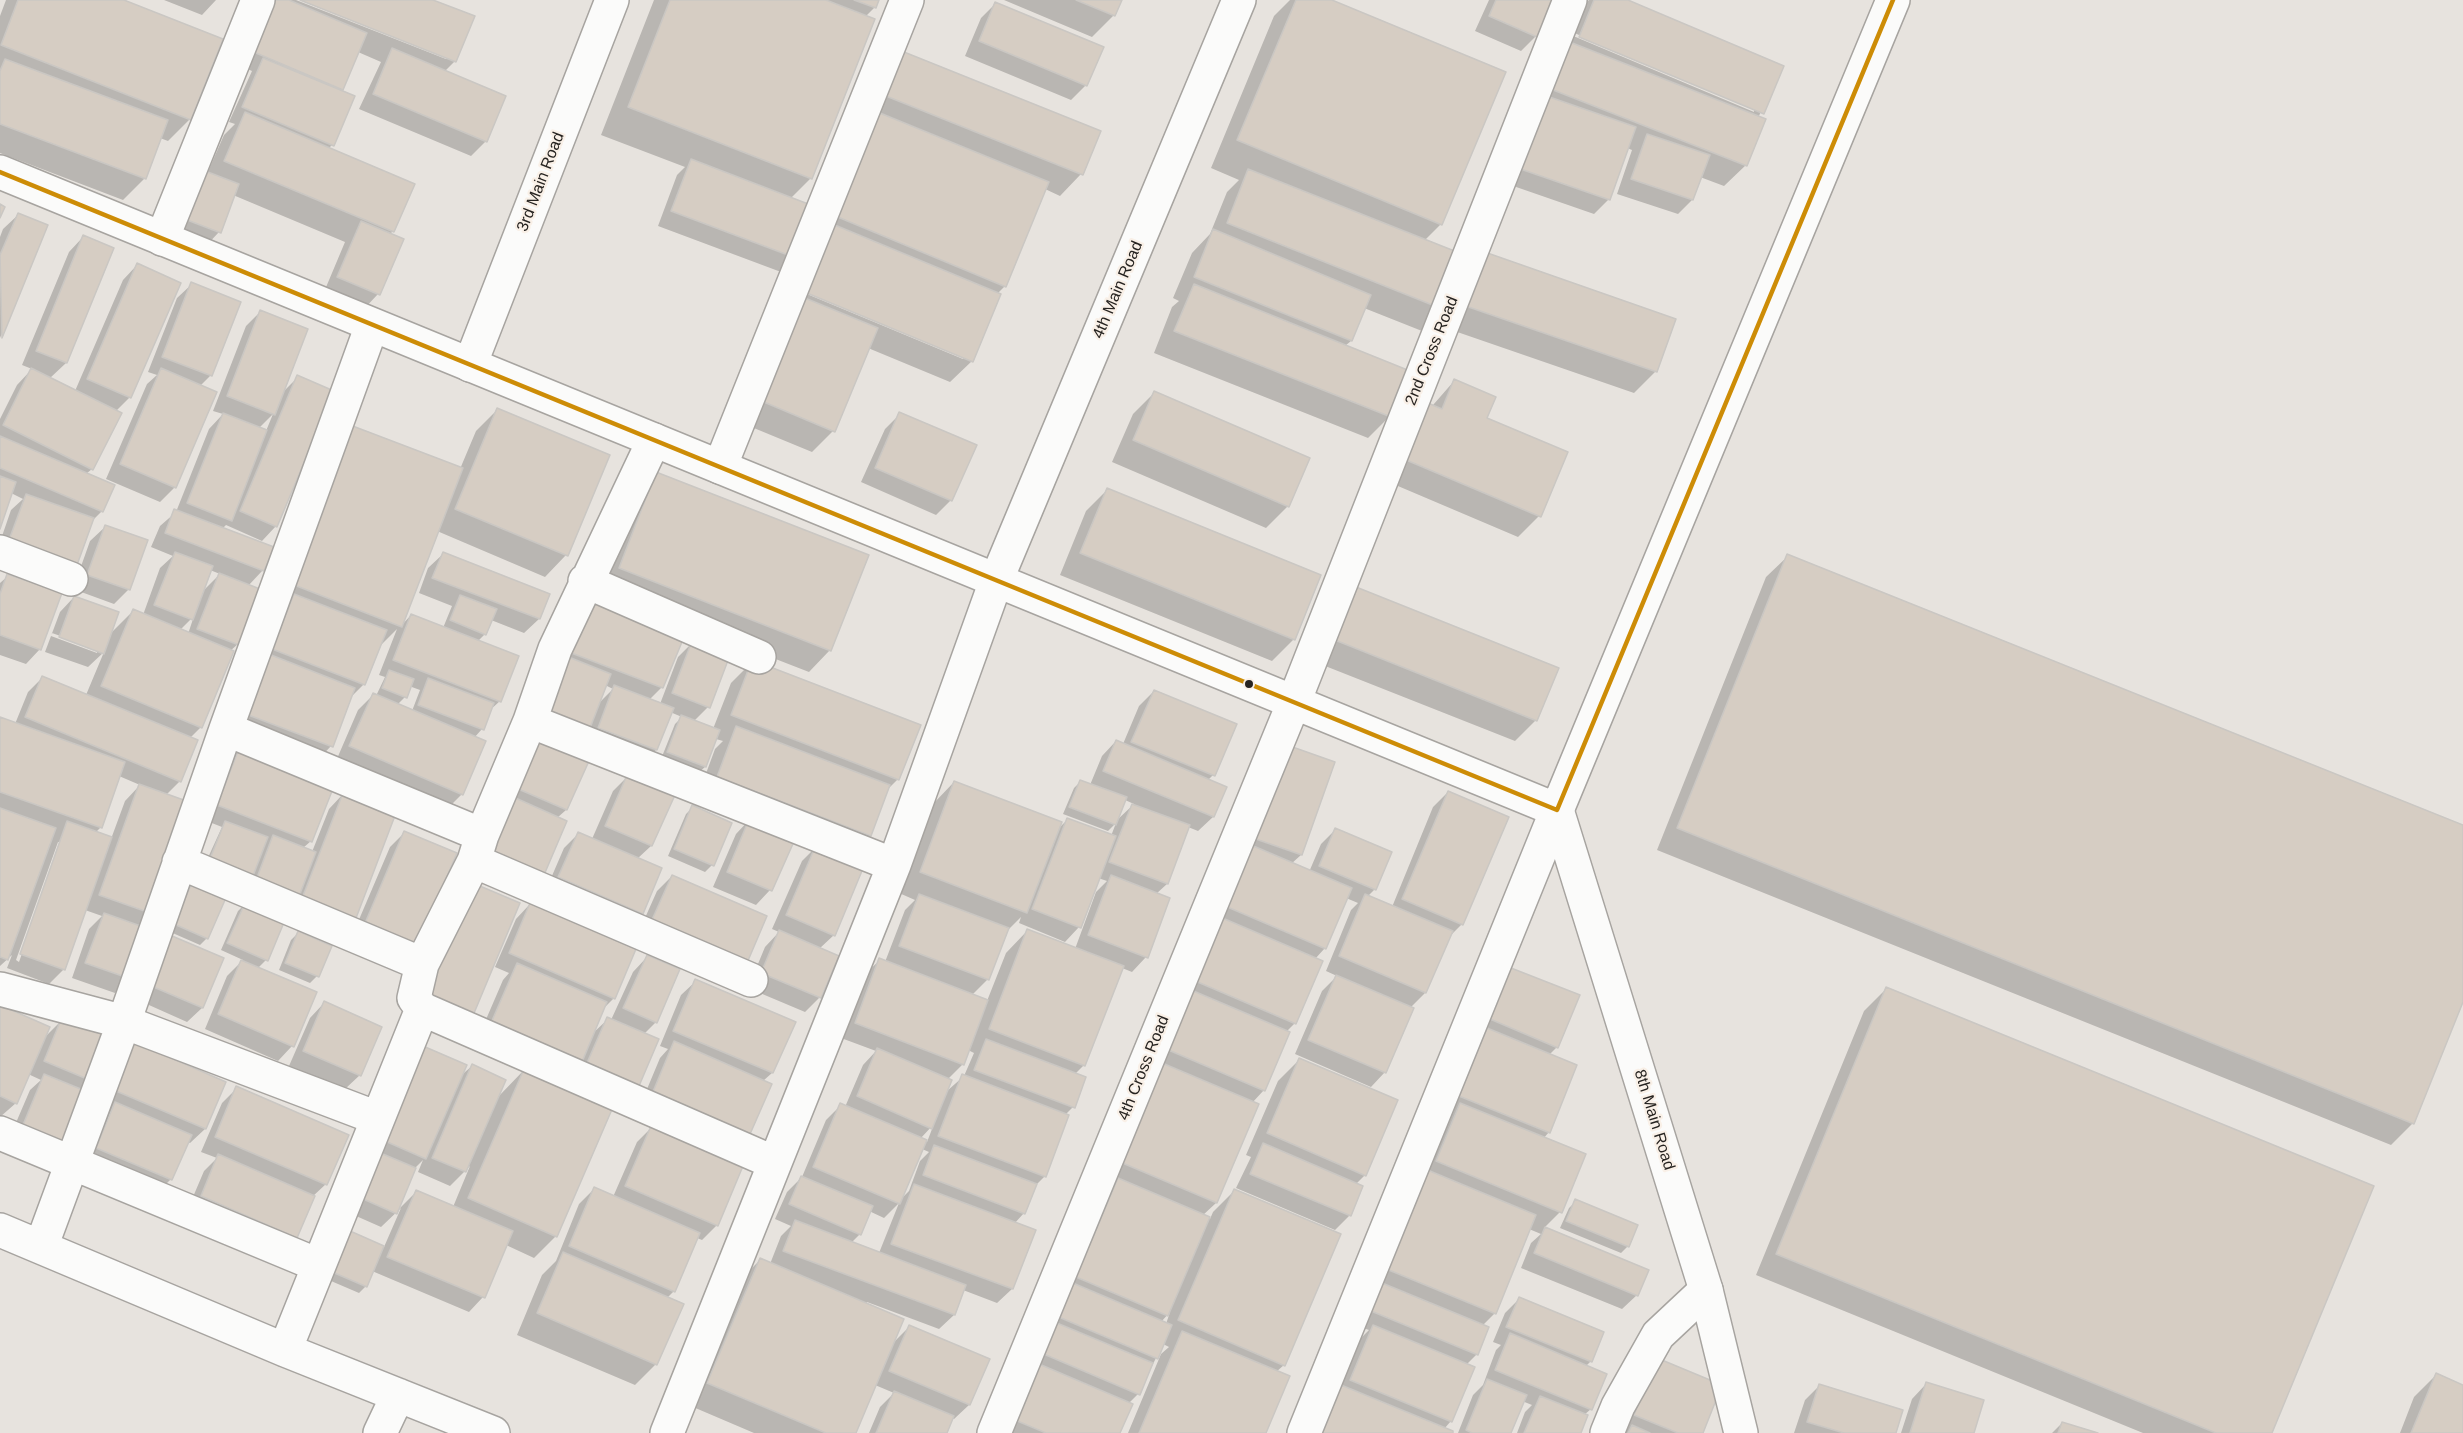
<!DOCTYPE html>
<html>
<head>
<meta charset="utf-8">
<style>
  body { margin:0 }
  canvas { display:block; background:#e7e3de }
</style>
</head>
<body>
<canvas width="2463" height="1433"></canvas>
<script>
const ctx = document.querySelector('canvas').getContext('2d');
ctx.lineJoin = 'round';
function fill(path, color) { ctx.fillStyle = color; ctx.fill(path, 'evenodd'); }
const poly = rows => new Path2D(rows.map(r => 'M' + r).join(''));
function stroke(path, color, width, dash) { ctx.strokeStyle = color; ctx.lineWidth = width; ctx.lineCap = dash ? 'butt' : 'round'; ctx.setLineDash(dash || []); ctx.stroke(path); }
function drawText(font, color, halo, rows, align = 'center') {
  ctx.font = font + ' Helvetica,sans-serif'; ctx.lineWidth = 4.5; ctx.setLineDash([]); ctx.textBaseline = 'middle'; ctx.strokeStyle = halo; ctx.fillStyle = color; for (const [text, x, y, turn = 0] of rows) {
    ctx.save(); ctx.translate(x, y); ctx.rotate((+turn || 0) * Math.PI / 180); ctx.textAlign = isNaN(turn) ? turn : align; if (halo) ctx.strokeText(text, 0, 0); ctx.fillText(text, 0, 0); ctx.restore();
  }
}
const shadow = poly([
  [6,0,120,0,190,119,168,141,160,138,145,178,123,200,0,153,0,16],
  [164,0,216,0,202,15],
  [263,0,296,0,446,59,446,56,304,0,429,0,455,61,444,72,486,141,471,156,359,109,381,62,358,52,340,91,332,145,328,149,393,231,390,234,402,239,378,294,364,309,324,292,345,242,233,195,219,232,205,247,168,233,207,174,224,135,235,124,229,122,252,71,236,64],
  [654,0,877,0,875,7,865,17,811,178,790,199,814,208,781,272,658,226,677,175,685,167,601,135],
  [1004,0,1120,0,1114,15,1092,37],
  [1290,0,1328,0,1441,224,1424,241,1465,257,1656,371,1634,393,1437,325,1422,331,1364,308,1351,341,1345,346,1390,416,1368,438,1154,353,1172,307,1179,301,1173,298,1192,253,1210,234,1227,192,1239,180,1211,168,1274,16],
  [1489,0,1552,0,1536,36,1521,51,1475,31],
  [1589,0,1624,0,1782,66,1758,118,1746,165,1724,186,1700,177,1692,200,1678,214,1617,194,1632,150,1627,148,1609,199,1594,214,1496,180,1578,11],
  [1572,32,1754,109,1754,112,1571,35],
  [995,4,1086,85,1071,100,965,56,981,18],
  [878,73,1081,174,1060,196,1045,189,1005,286,997,294,972,361,950,382,868,348,833,431,812,452,732,419],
  [796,286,963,356,963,359,795,289],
  [18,215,46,226,0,338,0,237,3,229],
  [83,237,112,249,66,363,49,379,75,391,123,280,137,265,130,397,116,411,92,469,86,474,102,511,90,523,0,542,11,510,23,499,11,493,0,524,0,419,17,385,32,369,22,365,69,252],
  [192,284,239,303,210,376,200,386,215,393,174,488,160,502,106,479,147,384,157,375,148,372,177,298],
  [261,311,282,393,298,377,276,526,262,541,226,525,222,529,263,570,248,586,238,644,230,651,201,727,190,738,180,781,166,795,152,914,138,927,129,978,115,993,72,978,89,929,102,916,85,910,64,969,49,984,7,968,12,955,0,966,0,719,15,724,28,692,43,677,86,695,104,652,88,667,45,652,60,612,74,597,109,635,133,611,143,615,160,568,173,556,151,547,160,526,176,512,209,429,223,414,213,411,246,326],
  [273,414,266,431,259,428],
  [210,570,220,574,202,592],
  [194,616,188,634,180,630],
  [52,633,97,649,97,653,51,636],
  [119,776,140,785,125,801,111,839,95,833,101,827],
  [58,842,61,842,19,962,16,960],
  [1454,381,1485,419,1539,516,1518,537,1372,475],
  [1154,393,1288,506,1266,528,1112,462,1133,414],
  [497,410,566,555,545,577,437,531,400,627,411,615,443,628,452,606,419,593,428,568,443,554,548,595,539,619,524,633,491,620,485,634,478,641,500,701,489,711,482,729,474,738,462,794,447,809,336,761,358,710,373,695,376,696,385,677,379,675,397,629,378,648,364,684,350,698,331,746,317,761,230,727,328,448,460,469,476,431],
  [409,686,420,690,412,711,397,705,405,697],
  [900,414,975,446,951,500,936,515,861,482,885,429],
  [656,474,830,650,809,672,598,590],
  [1107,490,1294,639,1272,661,1060,575,1086,511],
  [105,527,129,589,114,604,73,589,90,541],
  [1788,556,2463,827,2463,998,2413,1123,2391,1145,1657,850,1766,577],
  [8,576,40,649,26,664,0,655,0,583],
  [1330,608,1536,720,1515,741,1310,660],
  [567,613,662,687,649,700,660,704,678,657,692,643,708,707,693,722,713,729,731,683,752,662,898,779,886,791,870,835,848,856,834,935,819,949,837,957,819,998,805,1012,748,988,765,947,779,932,772,929,802,861,818,845,794,836,770,890,756,905,713,887,736,834,750,819,697,798,715,749,723,741,716,739,705,767,698,773,661,759,675,724,682,717,670,712,656,750,641,764,574,742],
  [605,685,613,689,597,705],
  [1154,691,1213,775,1208,780,1213,817,1198,831,1188,827,1167,884,1156,894,1146,957,1132,972,1122,968,1084,1065,1074,1075,1073,1107,1065,1115,1045,1176,1034,1187,1024,1213,1014,1224,1034,1231,1012,1289,997,1303,963,1290,954,1315,939,1329,867,1302,866,1304,893,1343,909,1327,988,1360,969,1405,954,1419,951,1418,945,1433,869,1433,880,1407,894,1393,875,1385,854,1433,754,1433,686,1404,739,1281,760,1260,770,1264,781,1236,791,1226,775,1219,787,1192,802,1177,826,1120,841,1105,845,1107,863,1065,876,1051,841,1038,865,974,880,960,885,962,905,910,915,900,899,893,933,804,954,782,1058,829,1067,820,1111,836,1116,823,1108,831,1063,814,1074,788,1081,781,1090,785,1102,756,1116,741,1123,744,1139,706],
  [1125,800,1134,804,1116,821],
  [1098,878,1107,881,1096,892,1075,949,1027,931,1006,953,987,1001,972,995,988,979,1005,933,1021,917,1019,923,1065,942,1079,927],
  [968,1050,974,1053,964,1076,947,1091,947,1080,963,1064],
  [934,1124,927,1142,920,1139],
  [922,1149,929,1152,920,1161,909,1191,900,1200],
  [899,1203,879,1253,851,1243,860,1234,869,1211,884,1218],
  [239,751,311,841,303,848,312,852,329,809,343,794,351,925,206,862,222,827,204,820,224,765],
  [523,755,566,810,557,818,475,865],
  [1333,763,1301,855,1291,864,1309,872,1321,844,1335,830,1390,853,1374,890,1368,896,1392,907,1433,807,1448,792,1462,924,1449,937,1425,993,1410,1008,1385,1072,1371,1087,1295,1054,1322,991,1337,976,1326,971,1351,910,1358,903,1346,898,1325,948,1315,959,1295,1023,1286,1032,1264,1090,1252,1103,1257,1105,1216,1203,1202,1216,1210,1219,1213,1212,1234,1191,1284,1365,1276,1372,1265,1433,1128,1433,1161,1354,1169,1347,1163,1344,1138,1394,1128,1404,1119,1433,1002,1433,1230,859],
  [1170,1312,1166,1324,1161,1322],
  [628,776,673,796,651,846,637,859,641,913,627,927,545,892,564,848,578,834,592,839,613,791],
  [693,807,712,865,705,872,668,856,686,814],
  [404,833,455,854,349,943,390,847],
  [672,876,765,917,637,936,657,891],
  [191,887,207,938,200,945,168,931,184,894],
  [245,904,266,960,258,968,292,1046,278,1061,205,1029,227,976,243,960,221,950,238,911],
  [530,904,614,998,603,1009,592,1034,608,1019,611,1020,633,972,647,957,656,1022,644,1034,638,1085,478,1038,503,980,509,973,495,967,516,919],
  [298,933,317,976,310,983,279,970,291,940],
  [151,950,222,959,202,1008,187,1022,131,997],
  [1511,970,1557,1047,1549,1055,1549,1132,1543,1139,1560,1212,1544,1228,1647,1270,1637,1295,1622,1309,1521,1268,1531,1243,1541,1234,1529,1229,1495,1313,1482,1326,1477,1354,1466,1365,1451,1421,1444,1429,1451,1433,1309,1433,1358,1341,1369,1330,1357,1326,1438,1127,1452,1113,1446,1111,1497,984],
  [696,981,772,1073,763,1081,637,1113,660,1058,668,1049,660,1046,681,995],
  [1886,989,2271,1433,2143,1433,1756,1275,1864,1011],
  [324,1003,360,1075,345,1089,289,1066,310,1018],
  [0,1007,45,1037,63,1019,90,1080,80,1090,9,1139,30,1090,41,1080,28,1074,16,1103,0,1117],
  [116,1057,224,1083,205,1129,190,1143,187,1142,171,1179,156,1194,82,1162,101,1119,110,1109,96,1103],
  [1299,1060,1365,1175,1356,1184,1362,1187,1349,1216,1335,1230,1236,1188,1251,1157,1246,1155,1278,1081],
  [472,1066,498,1097,524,1070,556,1236,534,1258,506,1245,483,1297,469,1312,372,1271,366,1286,359,1293,317,1275,342,1229,384,1247,401,1208,381,1227,338,1208,357,1165],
  [423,1160,418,1172,450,1186,470,1166,453,1207,416,1192,397,1211,414,1169],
  [237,1088,326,1184,312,1197,296,1237,281,1251,187,1211,204,1171,217,1158,201,1152,222,1103],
  [651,1128,717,1225,702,1240,697,1238,674,1291,667,1298,656,1364,635,1385,517,1335,542,1275,556,1261,579,1204,594,1189,613,1197,637,1142],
  [1576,1201,1628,1246,1621,1253,1560,1228,1569,1208],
  [1519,1299,1591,1361,1586,1366,1591,1409,1584,1415,1579,1433,1517,1433,1525,1412,1532,1405,1522,1401,1509,1433,1458,1433,1473,1395,1483,1385,1496,1350,1501,1345,1493,1342,1505,1313],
  [1643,1374,1701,1433,1626,1433,1620,1430],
  [2436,1375,2463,1386,2463,1433,2400,1433,2414,1397],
  [1926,1384,1972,1433,1901,1433,1912,1399],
  [1819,1386,1894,1433,1794,1433,1805,1400],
  [2062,1423,2093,1433,2052,1433]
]);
const building = poly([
  [18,0,124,0,223,39,191,120,1,45,18,0],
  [270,0,289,0,367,33,343,90,249,50,270,0],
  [300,0,433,0,475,16,456,62,300,0],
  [670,0,826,0,875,19,812,179,628,107,670,0],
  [854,0,879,0,876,8,854,0],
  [1076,0,1122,0,1115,16,1076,0],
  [1296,0,1332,0,1506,72,1442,225,1237,140,1296,0],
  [1496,0,1553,0,1537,37,1489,16,1496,0],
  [1594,0,1628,0,1784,66,1764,114,1579,37,1594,0],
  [995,2,1104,47,1087,86,979,41,995,2],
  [1562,39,1766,119,1747,166,1543,86,1562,39],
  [392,48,506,96,487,142,373,94,392,48],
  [899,50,1101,131,1083,175,881,94,899,50],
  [263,58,355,96,334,146,242,107,263,58],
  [5,59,168,120,146,179,0,124,0,71,5,59],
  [1535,92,1636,127,1610,200,1509,165,1535,92],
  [875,111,1049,182,1006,287,833,215,875,111],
  [245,112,415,184,394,232,224,161,245,112],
  [1647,134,1710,155,1693,200,1631,179,1647,134],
  [691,159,816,207,796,258,671,211,691,159],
  [200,169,239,184,221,233,182,218,200,169],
  [1248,169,1467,256,1445,310,1227,223,1248,169],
  [0,204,5,207,0,218,0,204],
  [18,213,48,225,2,338,0,255,18,213],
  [361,221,404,239,380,295,337,277,361,221],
  [830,223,1001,294,973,362,802,291,830,223],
  [1213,229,1371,295,1352,341,1194,277,1213,229],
  [83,235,114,248,67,363,36,351,83,235],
  [1476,249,1676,319,1657,372,1457,303,1476,249],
  [137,263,181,283,131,398,87,379,137,263],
  [191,282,241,302,212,376,162,357,191,282],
  [1194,284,1410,371,1391,417,1174,331,1194,284],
  [795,294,878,328,835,432,752,397,795,294],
  [260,310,308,329,275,415,227,396,260,310],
  [31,368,122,413,93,470,3,425,31,368],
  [161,368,217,392,176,488,120,464,161,368],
  [297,375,334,391,277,527,240,511,297,375],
  [1454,379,1496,397,1487,418,1568,452,1541,517,1392,454,1416,398,1442,409,1454,379],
  [1154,391,1310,458,1289,507,1133,440,1154,391],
  [497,408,610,455,568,556,455,509,497,408],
  [899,412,977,445,952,501,875,468,899,412],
  [223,413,267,430,232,521,187,503,223,413],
  [350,425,463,468,402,627,289,583,350,425],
  [0,436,115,485,103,512,0,468,0,436],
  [656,472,869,555,831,651,619,568,656,472],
  [0,476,16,482,0,529,0,476],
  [1107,488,1321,575,1295,640,1080,553,1107,488],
  [26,494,94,518,77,565,9,540,26,494],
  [174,509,274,547,264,571,165,533,174,509],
  [105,525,148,540,130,590,87,575,105,525],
  [175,552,213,566,193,620,154,605,175,552],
  [443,552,550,594,540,619,432,578,443,552],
  [1787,554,2463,825,2463,1002,2414,1124,1677,828,1787,554],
  [219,573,260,589,239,645,197,629,219,573],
  [7,574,62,593,41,650,0,635,0,594,7,574],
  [1351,585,1559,668,1537,721,1330,638,1351,585],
  [294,594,387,630,365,685,272,649,294,594],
  [460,595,497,609,486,635,450,620,460,595],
  [74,596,119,612,104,654,59,637,74,596],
  [581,597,684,637,663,688,561,649,581,597],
  [133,609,234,651,202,728,101,686,133,609],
  [411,614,519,656,501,702,393,660,411,614],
  [692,641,730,655,710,708,672,693,692,641],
  [266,653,355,688,333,747,243,713,266,653],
  [561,654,611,674,590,728,540,708,561,654],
  [752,660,921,725,899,780,731,715,752,660],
  [389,670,414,679,407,698,382,688,389,670],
  [42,676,198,740,181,782,25,717,42,676],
  [428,678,494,703,484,730,418,705,428,678],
  [614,685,674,708,657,750,598,728,614,685],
  [1154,690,1237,724,1215,776,1131,742,1154,690],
  [373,693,486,741,463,795,349,746,373,693],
  [681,715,720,730,706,767,667,752,681,715],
  [0,717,125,762,102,828,0,792,0,717],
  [736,726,890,785,871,836,717,777,736,726],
  [537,739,589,761,567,810,516,788,537,739],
  [1116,740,1227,787,1214,817,1103,771,1116,740],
  [1284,744,1335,762,1302,855,1250,837,1284,744],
  [239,749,334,786,312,842,217,805,239,749],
  [627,775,675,795,652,846,605,826,627,775],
  [1080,780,1127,797,1116,825,1069,807,1080,780],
  [954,781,1062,822,1027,913,920,872,954,781],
  [139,784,192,803,153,914,99,895,139,784],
  [1448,791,1509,817,1463,925,1402,899,1448,791],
  [343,793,396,813,353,926,299,906,343,793],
  [511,796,567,821,544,875,488,850,511,796],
  [1132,804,1190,825,1168,884,1109,862,1132,804],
  [692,805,732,823,714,866,674,849,692,805],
  [0,808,56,828,8,960,0,957,0,808],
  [750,817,796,837,772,891,727,872,750,817],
  [1067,818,1116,836,1081,928,1032,909,1067,818],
  [67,821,112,837,65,970,20,954,67,821],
  [225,821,268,837,251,881,208,864,225,821],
  [1335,828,1392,852,1376,890,1319,866,1335,828],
  [404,831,457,853,415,950,363,928,404,831],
  [578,832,662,868,643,914,558,877,578,832],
  [273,835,316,852,298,899,255,883,273,835],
  [1244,842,1352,888,1326,949,1218,903,1244,842],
  [816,845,864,866,835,936,786,915,816,845],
  [672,875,767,916,747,963,651,922,672,875],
  [1111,875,1170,898,1148,958,1088,935,1111,875],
  [468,881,520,903,472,1018,419,994,468,881],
  [191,885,225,900,208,939,174,924,191,885],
  [919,894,1009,928,989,980,899,946,919,894],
  [1365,894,1453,931,1426,993,1339,956,1365,894],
  [245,903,285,920,268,961,227,943,245,903],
  [530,903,636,949,615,999,509,953,530,903],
  [104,913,149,929,131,979,85,963,104,913],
  [1213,914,1323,961,1296,1024,1186,977,1213,914],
  [1027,929,1124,966,1085,1066,989,1029,1027,929],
  [779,930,839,956,821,998,761,973,779,930],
  [298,931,332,946,319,977,285,963,298,931],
  [165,933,224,958,203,1008,144,983,165,933],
  [647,955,680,969,657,1023,623,1008,647,955],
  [879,958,988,1000,964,1065,855,1023,879,958],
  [241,960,317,992,294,1047,218,1014,241,960],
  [517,963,607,1002,582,1062,491,1023,517,963],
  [1511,968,1580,995,1558,1048,1490,1019,1511,968],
  [1336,975,1414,1008,1386,1073,1308,1040,1336,975],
  [695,979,796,1022,773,1073,673,1031,695,979],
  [1184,987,1290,1032,1265,1091,1159,1046,1184,987],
  [1886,987,2374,1186,2272,1433,2216,1433,1776,1254,1886,987],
  [324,1001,382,1027,361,1076,303,1051,324,1001],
  [0,1005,50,1027,17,1104,0,1096,0,1005],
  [62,1017,110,1037,92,1081,44,1061,62,1017],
  [607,1017,659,1039,639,1086,587,1063,607,1017],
  [1487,1028,1577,1065,1550,1133,1459,1096,1487,1028],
  [986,1039,1086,1077,1075,1108,974,1070,986,1039],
  [130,1040,226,1082,206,1129,109,1088,130,1040],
  [674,1041,772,1084,747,1141,650,1099,674,1041],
  [416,1043,467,1065,426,1159,376,1137,416,1043],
  [877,1048,952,1080,932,1129,857,1096,877,1048],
  [1299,1058,1398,1100,1366,1176,1267,1133,1299,1058],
  [1155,1060,1259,1104,1217,1203,1113,1159,1155,1060],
  [472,1064,506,1080,466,1172,432,1158,472,1064],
  [524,1069,613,1107,557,1237,468,1198,524,1069],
  [44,1074,88,1092,67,1143,23,1125,44,1074],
  [962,1074,1069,1115,1046,1177,938,1136,962,1074],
  [236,1086,349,1135,327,1185,215,1137,236,1086],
  [115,1102,192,1135,172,1180,96,1148,115,1102],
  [840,1103,927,1140,900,1204,813,1167,840,1103],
  [1460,1103,1586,1154,1562,1213,1436,1161,1460,1103],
  [651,1126,743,1166,718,1226,625,1186,651,1126],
  [1263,1143,1363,1186,1351,1216,1250,1174,1263,1143],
  [934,1145,1037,1184,1025,1214,923,1175,934,1145],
  [371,1149,416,1168,397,1214,352,1194,371,1149],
  [218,1154,315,1196,297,1238,201,1196,218,1154],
  [1425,1169,1536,1215,1496,1314,1384,1268,1425,1169],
  [801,1176,873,1206,861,1235,789,1204,801,1176],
  [1118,1178,1210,1217,1168,1316,1076,1277,1118,1178],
  [914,1184,1036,1230,1013,1289,891,1244,914,1184],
  [594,1187,700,1233,675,1292,569,1246,594,1187],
  [1234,1189,1341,1234,1285,1366,1178,1320,1234,1189],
  [416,1190,513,1231,485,1298,387,1257,416,1190],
  [1575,1199,1638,1225,1629,1247,1566,1221,1575,1199],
  [795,1220,966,1285,955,1315,783,1251,795,1220],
  [341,1227,384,1246,367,1287,323,1268,341,1227],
  [1545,1227,1649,1270,1638,1296,1534,1253,1545,1227],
  [563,1252,684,1304,657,1365,537,1313,563,1252],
  [760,1258,904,1319,856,1433,826,1433,707,1383,760,1258],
  [1068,1281,1172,1325,1158,1359,1054,1315,1068,1281],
  [1382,1283,1489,1327,1478,1355,1371,1311,1382,1283],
  [1519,1297,1604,1332,1592,1362,1506,1327,1519,1297],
  [1052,1321,1153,1363,1140,1395,1039,1352,1052,1321],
  [909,1325,990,1359,970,1405,889,1371,909,1325],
  [1373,1325,1475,1367,1452,1422,1350,1380,1373,1325],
  [1182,1331,1290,1376,1266,1433,1139,1433,1182,1331],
  [1510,1333,1607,1374,1592,1410,1495,1370,1510,1333],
  [1657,1358,1722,1385,1703,1433,1678,1433,1634,1415,1657,1358],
  [1039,1364,1133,1404,1120,1433,1046,1433,1015,1420,1039,1364],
  [2436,1373,2463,1385,2463,1433,2411,1433,2436,1373],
  [1487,1379,1527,1395,1511,1433,1472,1433,1466,1430,1487,1379],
  [1926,1382,1984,1400,1974,1433,1910,1433,1926,1382],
  [1819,1384,1903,1410,1896,1433,1844,1433,1807,1422,1819,1384],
  [1341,1385,1453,1431,1453,1433,1321,1433,1341,1385],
  [894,1391,954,1416,947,1433,876,1433,894,1391],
  [1540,1396,1588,1415,1581,1433,1524,1433,1540,1396],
  [2062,1422,2098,1433,2058,1433,2062,1422],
  [1632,1425,1650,1433,1628,1433,1632,1425]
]);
const street = poly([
  [162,239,258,0],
  [720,467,907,0],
  [0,552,71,579],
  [585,581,759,657],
  [530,721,894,865],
  [226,729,482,835],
  [474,861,751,980],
  [179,862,422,964],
  [0,989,124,1022,377,1118],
  [422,1009,775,1163],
  [0,1133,318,1265],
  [0,1230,285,1350,493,1433],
  [41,1247,124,1022,226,729,372,325],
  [285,1350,422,1009,414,998,422,964,474,861,482,835,530,721,555,649,654,440],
  [380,1433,398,1395],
  [667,1433,894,865,996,581],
  [994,1433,1294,702,1570,0],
  [1304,1433,1557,810],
  [1607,1433,1618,1406,1658,1335,1706,1290]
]);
const secondary = poly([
  [470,365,612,0],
  [996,581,1239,0],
  [1557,810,1706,1290,1741,1433]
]);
const primary = poly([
  [0,172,1557,810,1893,0]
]);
const bus1 = poly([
  [0,172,1557,810,1893,0]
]);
const markers = [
  [1249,684,5,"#262320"]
];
const streetNames = [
  ["3rd Main Road",541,182,-69],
  ["4th Main Road",1118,290,-67],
  ["2nd Cross Road",1432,351,-68],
  ["4th Cross Road",1144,1068,-68],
  ["8th Main Road",1654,1120,73]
];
fill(shadow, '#0003');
fill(building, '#d6cdc3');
stroke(building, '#cac7c3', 1.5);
stroke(street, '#a7a4a0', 36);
stroke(secondary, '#a7a4a0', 36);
stroke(primary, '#a7a4a0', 36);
stroke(street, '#fbfbfa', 33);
stroke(secondary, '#fbfbfa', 33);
stroke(primary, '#fbfbfa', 33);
stroke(bus1, '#cd8c06', 4.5);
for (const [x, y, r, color] of markers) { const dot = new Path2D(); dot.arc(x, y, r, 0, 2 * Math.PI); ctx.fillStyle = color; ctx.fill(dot); stroke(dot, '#f9f0e7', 2); }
drawText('16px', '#262320', '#f9f0e7', streetNames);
</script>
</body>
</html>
